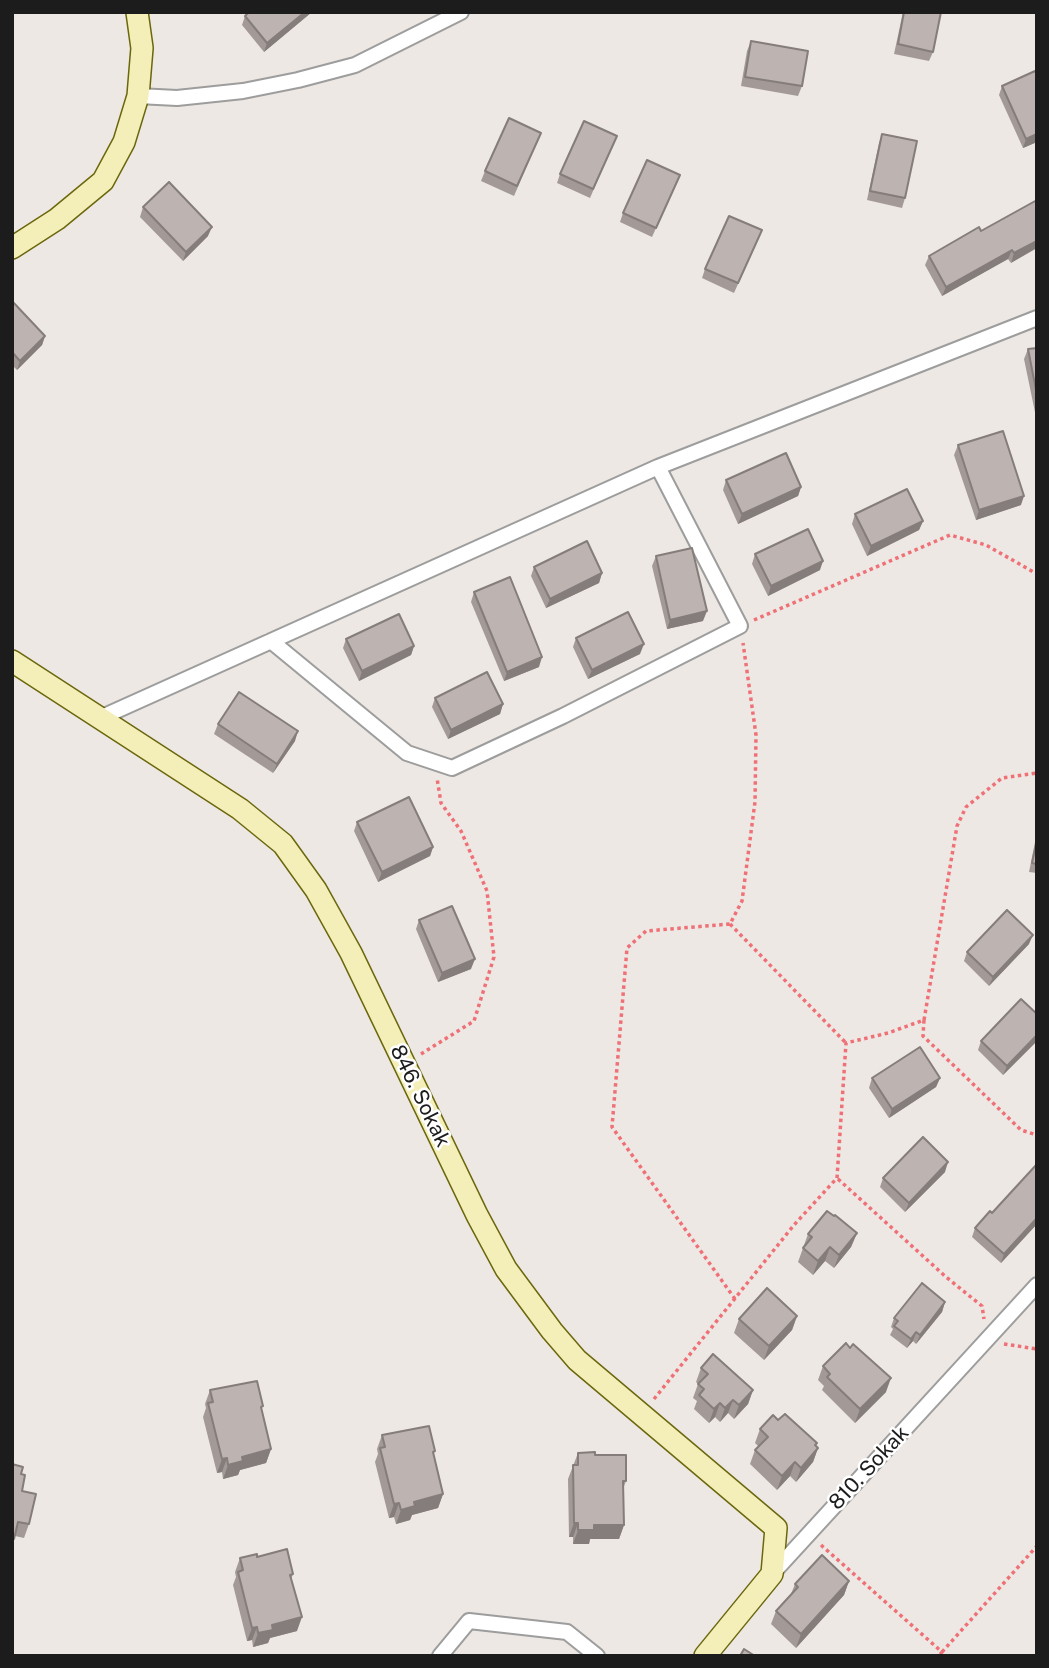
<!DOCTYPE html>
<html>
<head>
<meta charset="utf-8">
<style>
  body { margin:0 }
  #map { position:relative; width:1049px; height:1668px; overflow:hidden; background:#ede8e3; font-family:"Public Sans",sans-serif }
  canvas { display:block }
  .frame { position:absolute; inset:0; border:14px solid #1c1c1c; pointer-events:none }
</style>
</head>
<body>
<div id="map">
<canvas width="1049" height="1668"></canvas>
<div class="frame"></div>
</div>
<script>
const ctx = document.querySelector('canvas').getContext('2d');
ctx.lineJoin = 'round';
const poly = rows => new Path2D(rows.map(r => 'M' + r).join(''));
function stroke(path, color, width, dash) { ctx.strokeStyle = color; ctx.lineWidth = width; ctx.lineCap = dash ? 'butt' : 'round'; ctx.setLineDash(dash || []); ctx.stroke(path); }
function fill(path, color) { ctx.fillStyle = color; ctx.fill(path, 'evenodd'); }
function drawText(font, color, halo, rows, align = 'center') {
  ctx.font = font + ' "Public Sans",sans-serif'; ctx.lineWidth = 5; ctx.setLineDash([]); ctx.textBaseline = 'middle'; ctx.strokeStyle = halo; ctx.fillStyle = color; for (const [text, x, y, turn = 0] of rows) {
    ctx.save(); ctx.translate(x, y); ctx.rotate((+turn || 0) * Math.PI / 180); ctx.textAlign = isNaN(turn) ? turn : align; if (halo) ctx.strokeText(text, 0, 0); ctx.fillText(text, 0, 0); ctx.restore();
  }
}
const path = poly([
  [754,620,950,535,986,545,1037,574],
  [730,924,846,1043],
  [924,1020,957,826,966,807,1002,778,1037,773],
  [421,1054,474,1021,494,957,487,891,461,831,441,803,437,778],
  [838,1179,946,1277,982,1306,984,1319],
  [735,1299,612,1127,627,948,646,931,730,924,742,901,755,802,756,735,743,643],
  [1004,1344,1037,1349],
  [654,1399,794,1225,837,1178,846,1043,888,1033,924,1020,923,1036,1021,1130,1037,1135],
  [821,1545,942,1652,939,1656],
  [942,1652,1037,1546]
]);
const street = poly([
  [138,96,177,98,243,91,298,80,355,65,461,12],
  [658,467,1037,318],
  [100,718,658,467,740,626,563,716,452,768,407,753,271,641],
  [772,1574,1037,1285],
  [440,1656,469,1621,567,1632,597,1656]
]);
const secondary = poly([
  [12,248,57,219,103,181,124,142,138,96,142,48,137,12],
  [12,661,240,809,283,844,316,890,351,953,477,1215,506,1269,552,1331,577,1360,776,1528,772,1574,705,1656]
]);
const wall = poly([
  [249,12,312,12,264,52,242,25,245,16],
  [903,12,941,12,933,52,929,61,894,54],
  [751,41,802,86,798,96,741,86,747,51],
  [1037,75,1037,142,1023,148,999,95,1002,86],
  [541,133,514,196,481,181,485,171],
  [882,134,905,198,902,208,867,200,879,143],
  [617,136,590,198,557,183,560,174],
  [680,175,652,237,620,222,623,213],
  [1037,200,1011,263,1008,259,942,296,925,265,929,256,981,231],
  [143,207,208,236,183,261,140,217],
  [762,230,734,293,702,278,705,269],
  [12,301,45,336,42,345,17,370,12,365],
  [1037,348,1037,422,1024,359,1028,349],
  [958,445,1021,505,976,520,954,455],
  [726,480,801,487,798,496,738,524,723,490],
  [855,514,923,521,919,530,867,556,852,524],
  [755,554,820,570,768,596,752,564],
  [656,556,703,621,667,629,652,566],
  [534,567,602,573,599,583,546,608,531,576],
  [474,592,539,667,504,681,471,602],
  [576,638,640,654,588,679,573,647],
  [346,639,414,646,411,655,359,681,343,648],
  [435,698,503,704,500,714,448,739,432,707],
  [218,724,295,741,273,773,214,734],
  [357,822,433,847,430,856,378,882,354,831],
  [1037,832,1037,873,1029,872],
  [419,920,471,969,438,982,416,929],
  [1029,944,989,986,964,961,967,952],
  [1037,1014,1037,1041,1003,1075,978,1050,981,1041],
  [872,1078,940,1078,936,1087,889,1118,869,1088],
  [945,1172,905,1212,880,1187,883,1178],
  [992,1213,1037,1224,1001,1263,972,1237,975,1228],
  [857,1233,851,1247,834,1268,825,1261,813,1275,798,1262,808,1234],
  [945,1302,942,1312,916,1344,913,1341,907,1348,890,1335,893,1329,891,1327,894,1318],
  [797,1316,792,1330,764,1360,734,1333,739,1319],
  [823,1366,886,1392,855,1423,822,1390,824,1386,818,1380],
  [701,1368,753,1390,748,1404,734,1419,728,1413,720,1422,715,1417,709,1423,694,1409,697,1401,693,1398,698,1384,696,1382],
  [210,1390,262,1411,271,1449,266,1463,240,1470,238,1475,223,1479,222,1472,217,1473,203,1417,206,1408,205,1404],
  [778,1420,818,1448,813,1462,796,1482,790,1476,777,1490,750,1464,755,1450,759,1447,755,1443,760,1429],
  [382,1435,434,1456,443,1494,438,1508,412,1515,410,1520,396,1524,394,1517,389,1518,375,1462,378,1454,377,1449],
  [578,1453,595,1455,626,1481,623,1489,624,1525,619,1539,590,1539,589,1544,573,1544,573,1537,569,1537,568,1479],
  [12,1464,21,1474,22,1491,29,1524,24,1538,15,1536,12,1544],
  [257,1557,293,1574,291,1579,297,1631,270,1638,268,1643,253,1647,252,1640,247,1641,233,1585,236,1577,235,1572,240,1558],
  [849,1581,844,1595,796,1648,771,1624,776,1611,791,1594,795,1584]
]);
const shadedWall = poly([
  [305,12,312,12,264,52,267,43],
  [1037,134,1037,142,1023,148,1026,139],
  [212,227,208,236,183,261,186,252],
  [1037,241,1037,248,1011,263,1014,253],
  [1012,250,1008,259,942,296,946,287],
  [45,336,42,345,17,370,20,361],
  [801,487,798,496,738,524,742,514],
  [1024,496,1021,505,976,520,979,510],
  [923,521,919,530,867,556,871,546],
  [823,561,820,570,768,596,771,586],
  [602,573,599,583,546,608,550,599],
  [707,611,703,621,667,629,670,620],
  [644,644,640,654,588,679,592,670],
  [414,646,411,655,359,681,362,671],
  [542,657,539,667,504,681,507,672],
  [503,704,500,714,448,739,451,730],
  [298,731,295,741,273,773,277,764],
  [433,847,430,856,378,882,382,872],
  [1033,935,1029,944,989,986,993,977],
  [475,959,471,969,438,982,442,973],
  [1037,1035,1037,1041,1003,1075,1007,1066],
  [940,1078,936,1087,889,1118,892,1109],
  [948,1162,945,1172,905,1212,909,1203],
  [1037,1218,1037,1224,1001,1263,1004,1254],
  [857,1233,851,1247,834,1268,839,1255],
  [830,1247,825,1261,813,1275,818,1261],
  [945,1302,942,1312,916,1344,920,1335],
  [797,1316,792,1330,764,1360,769,1346],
  [916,1332,913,1341,907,1348,911,1339],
  [891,1378,886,1392,855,1423,860,1409],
  [753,1390,748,1404,734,1419,739,1405],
  [733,1400,728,1413,720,1422,725,1408],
  [720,1403,715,1417,709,1423,714,1409],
  [817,1443,813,1455,818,1448,813,1462,796,1482,801,1468],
  [271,1449,266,1463,240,1470,238,1475,223,1479,228,1465,242,1457],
  [227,1458,222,1472,217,1473,222,1459],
  [795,1462,790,1476,777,1490,782,1476],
  [443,1494,438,1508,412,1515,410,1520,396,1524,401,1510,414,1502],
  [399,1503,394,1517,389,1518,394,1504],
  [574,1523,578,1523,573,1537,569,1537],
  [594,1525,624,1525,619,1539,590,1539,589,1544,573,1544,578,1530],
  [849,1581,844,1595,796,1648,801,1634],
  [302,1617,297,1631,270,1638,268,1643,253,1647,258,1633,272,1625],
  [257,1627,252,1640,247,1641,252,1628]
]);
const building = poly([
  [249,12,305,12,267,43,245,16,249,12],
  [904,12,941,12,933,52,898,44,904,12],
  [751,41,808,51,802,86,745,77,751,41],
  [1035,71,1037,75,1037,134,1026,139,1002,86,1035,71],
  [509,118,541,133,517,186,485,171,509,118],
  [584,121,617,136,593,189,560,174,584,121],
  [882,134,917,141,905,198,870,191,882,134],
  [647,160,680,175,656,228,623,213,647,160],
  [169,182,212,227,186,252,143,207,169,182],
  [1037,200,1037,241,1014,253,1012,250,946,287,929,256,979,227,981,231,1037,200],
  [729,216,762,230,738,283,705,269,729,216],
  [12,301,45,336,20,361,12,352,12,301],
  [1037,348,1037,395,1028,349,1037,348],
  [1003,431,1024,496,979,510,958,445,1003,431],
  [786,453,801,487,742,514,726,480,786,453],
  [907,489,923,521,871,546,855,514,907,489],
  [808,529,823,561,771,586,755,554,808,529],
  [587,541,602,573,550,599,534,567,587,541],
  [692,548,707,611,670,620,656,556,692,548],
  [510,577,542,657,507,672,474,592,510,577],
  [628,612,644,644,592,670,576,638,628,612],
  [399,614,414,646,362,671,346,639,399,614],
  [487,672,503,704,451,730,435,698,487,672],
  [239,692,298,731,277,764,218,724,239,692],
  [409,797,433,847,382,872,357,822,409,797],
  [1037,840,1037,864,1032,863,1037,840],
  [452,906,475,959,442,973,419,920,452,906],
  [1007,910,1033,935,993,977,967,952,1007,910],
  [1021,999,1037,1014,1037,1035,1007,1066,981,1041,1021,999],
  [920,1047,940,1078,892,1109,872,1078,920,1047],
  [923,1137,948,1162,909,1203,883,1178,923,1137],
  [1037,1164,1037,1218,1004,1254,975,1228,990,1211,992,1213,1037,1164],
  [827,1211,834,1216,835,1215,857,1233,839,1255,830,1247,818,1261,803,1248,812,1237,808,1234,827,1211],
  [922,1283,945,1302,920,1335,916,1332,911,1339,894,1326,898,1321,894,1318,922,1283],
  [767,1288,797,1316,769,1346,739,1319,767,1288],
  [846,1343,850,1348,853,1344,891,1378,860,1409,827,1377,830,1374,823,1366,846,1343],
  [713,1354,753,1390,739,1405,733,1400,725,1408,720,1403,714,1409,699,1395,704,1389,698,1384,708,1374,701,1368,713,1354],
  [257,1381,263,1406,261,1407,271,1449,242,1457,243,1461,228,1465,227,1458,222,1459,208,1403,213,1402,210,1390,257,1381],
  [785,1414,817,1443,815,1445,818,1448,801,1468,795,1462,782,1476,755,1450,768,1437,760,1429,773,1415,778,1420,785,1414],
  [429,1426,435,1451,433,1452,443,1494,414,1502,415,1506,401,1510,399,1503,394,1504,380,1448,385,1447,382,1435,429,1426],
  [595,1452,595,1455,626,1455,626,1481,623,1481,624,1525,594,1525,594,1530,578,1530,578,1523,574,1523,573,1465,578,1465,578,1453,595,1452],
  [12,1464,23,1467,21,1474,25,1475,22,1491,36,1494,29,1524,18,1522,14,1539,12,1538,12,1464],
  [287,1549,293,1574,290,1575,302,1617,272,1625,273,1630,258,1633,257,1627,252,1628,238,1572,243,1570,240,1558,257,1554,257,1557,287,1549],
  [822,1555,849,1581,801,1634,776,1611,798,1587,795,1584,822,1555],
  [744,1649,755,1656,740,1656,744,1649]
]);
const streetNames = [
  ["846. Sokak",420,1096,64],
  ["810. Sokak",869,1468,-47]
];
stroke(street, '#9d9d9d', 18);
stroke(secondary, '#6b670c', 24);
stroke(path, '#ef7177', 3.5, [3.5, 3.5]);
stroke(street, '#fff', 14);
stroke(secondary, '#f4efb9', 21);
fill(wall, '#a39a97');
fill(shadedWall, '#847d7b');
fill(building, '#bdb3b0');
stroke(building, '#847d7b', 2);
drawText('21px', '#1c1c1c', '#fff', streetNames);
</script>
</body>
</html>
